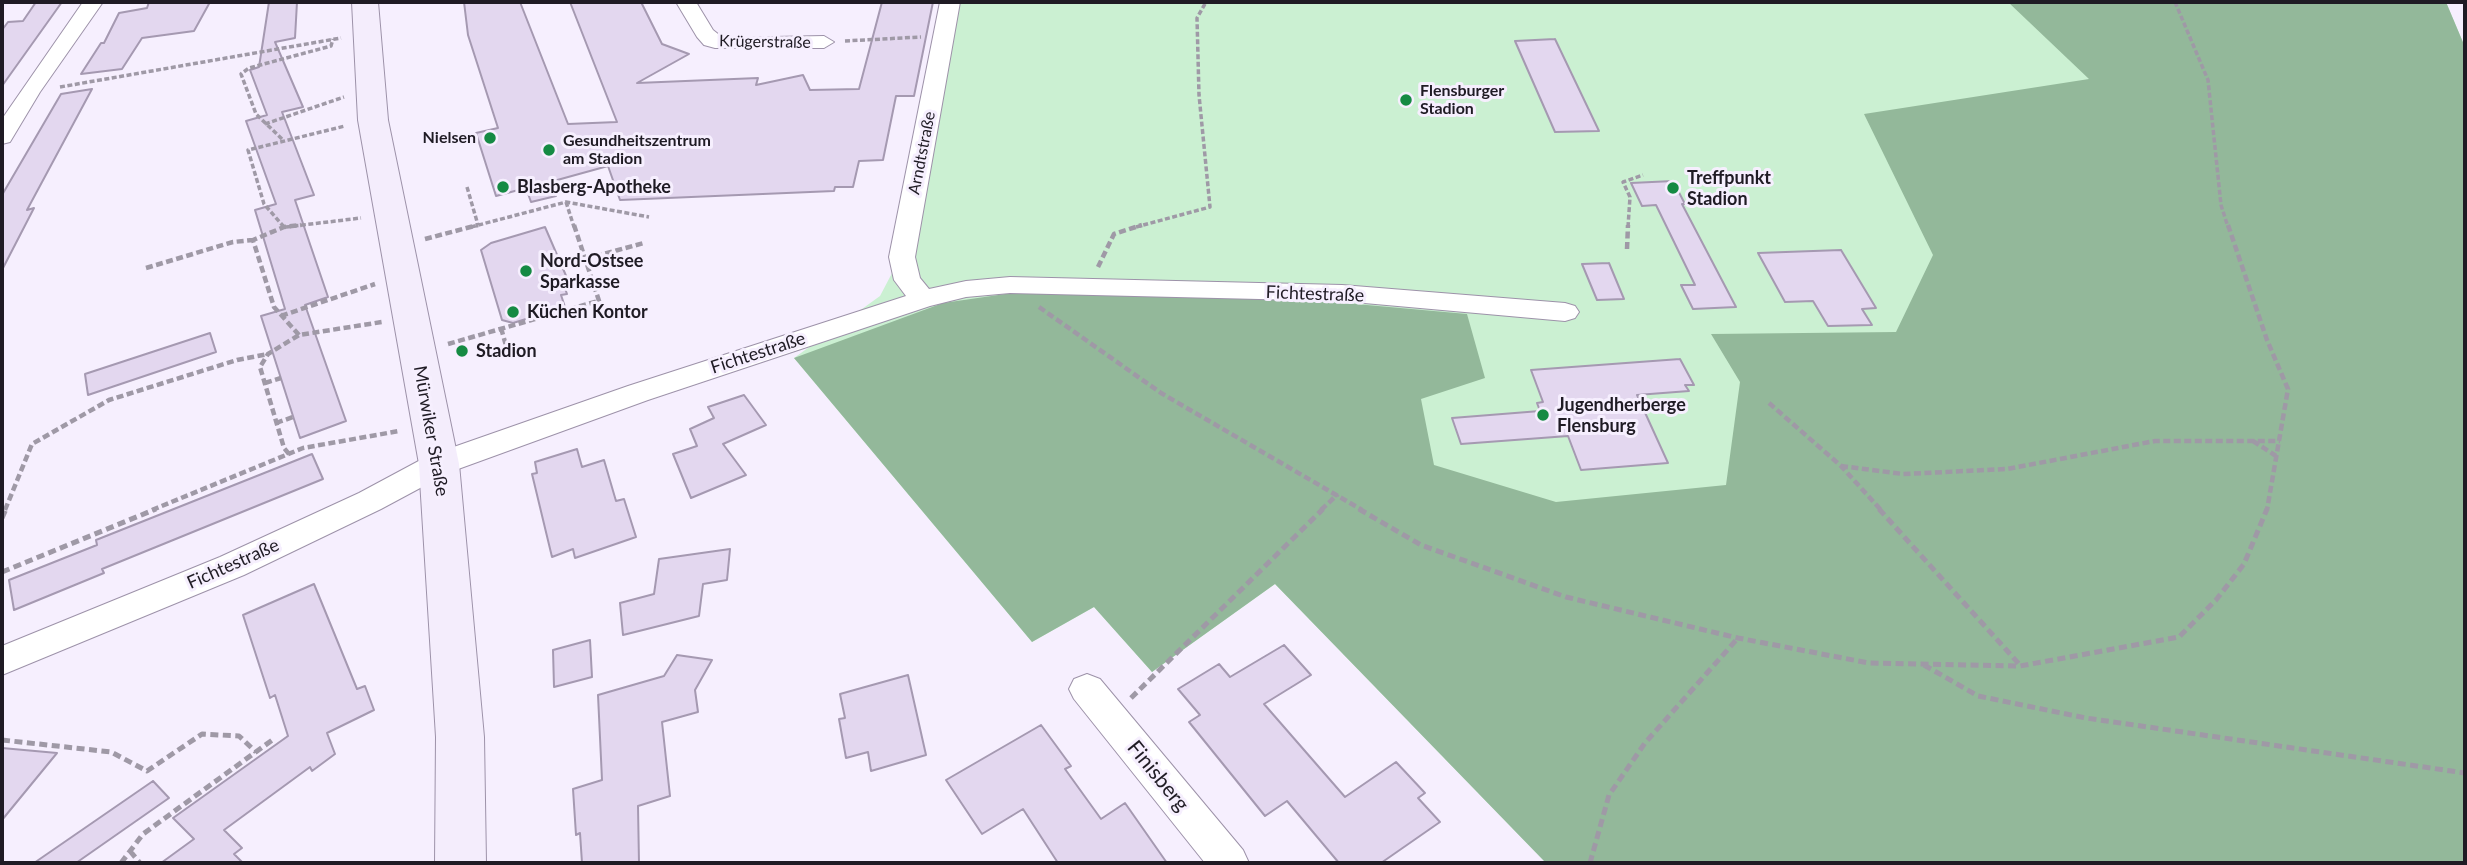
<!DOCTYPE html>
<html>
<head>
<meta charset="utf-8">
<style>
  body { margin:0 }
  #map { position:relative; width:2467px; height:865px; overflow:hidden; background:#f6effe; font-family:Lato,sans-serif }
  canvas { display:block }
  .frame { position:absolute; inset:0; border:4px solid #1f1b24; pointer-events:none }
</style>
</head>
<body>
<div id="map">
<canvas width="2467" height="865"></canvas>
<div class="frame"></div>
</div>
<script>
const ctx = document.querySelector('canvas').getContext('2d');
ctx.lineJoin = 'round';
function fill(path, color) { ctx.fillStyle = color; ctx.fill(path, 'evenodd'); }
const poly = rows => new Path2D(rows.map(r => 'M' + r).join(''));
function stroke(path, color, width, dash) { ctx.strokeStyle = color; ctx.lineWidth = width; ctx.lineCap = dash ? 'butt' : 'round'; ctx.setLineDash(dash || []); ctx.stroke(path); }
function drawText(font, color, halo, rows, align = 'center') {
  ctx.font = font + ' Lato,sans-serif'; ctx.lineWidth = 6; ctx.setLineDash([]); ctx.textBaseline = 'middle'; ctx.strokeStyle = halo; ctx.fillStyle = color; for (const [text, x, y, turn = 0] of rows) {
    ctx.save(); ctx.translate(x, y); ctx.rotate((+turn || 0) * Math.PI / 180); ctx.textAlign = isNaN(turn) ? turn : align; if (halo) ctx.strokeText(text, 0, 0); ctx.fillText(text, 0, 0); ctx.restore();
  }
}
const green = poly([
  [950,2,2446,2,2465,47,2465,863,1546,863,1275,584,1152,672,1094,607,1032,642,794,358,880,296,901,256]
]);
const forest = poly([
  [2008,2,2446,2,2465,47,2465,863,1546,863,1275,584,1152,672,1094,607,1032,642,794,358,943,303,1026,291,1300,299,1467,314,1485,378,1421,399,1434,465,1556,502,1726,485,1740,382,1711,334,1896,332,1933,255,1864,114,2089,79]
]);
const building = poly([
  [36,2,62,2,2,86,2,30,8,22,23,21,36,2],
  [149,2,210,2,194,31,142,38,122,69,81,74,101,43,104,43,119,13,147,8,149,2],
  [269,2,297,2,295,38,275,42,303,107,282,112,314,195,295,200,328,297,305,305,346,421,300,438,261,316,285,309,255,210,276,204,246,121,267,115,250,70,259,67,269,2],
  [464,2,520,2,568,124,617,122,570,2,641,2,662,44,689,54,637,83,758,78,756,85,803,75,810,90,859,89,882,2,933,2,914,96,896,96,883,160,859,161,853,187,835,187,834,191,620,200,608,166,550,182,556,196,531,202,526,188,496,196,476,133,498,128,468,35,464,2],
  [1555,39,1599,131,1555,132,1515,41,1555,39],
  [92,89,27,210,34,208,2,270,2,195,61,94,92,89],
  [1673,181,1685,204,1682,204,1736,307,1693,309,1681,285,1695,285,1656,205,1642,206,1631,183,1673,181],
  [545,227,567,278,562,280,567,294,561,295,565,307,513,323,502,320,481,250,491,243,545,227],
  [1841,250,1876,308,1862,309,1872,325,1828,326,1813,301,1785,302,1758,253,1841,250],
  [1609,263,1624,299,1597,300,1582,264,1609,263],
  [210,333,216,352,88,395,85,374,210,333],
  [1680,359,1694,385,1685,385,1689,391,1637,395,1668,463,1581,470,1568,436,1461,444,1452,418,1540,411,1537,403,1543,402,1531,370,1680,359],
  [744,395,766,425,723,444,746,475,691,498,673,454,697,446,690,429,714,418,708,407,744,395],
  [577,449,582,467,604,460,616,501,624,499,636,537,575,558,573,549,552,557,532,474,537,473,535,462,577,449],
  [312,454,323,479,102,569,104,573,14,610,9,580,97,545,96,540,312,454],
  [730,549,727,580,703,584,699,616,623,635,620,603,654,594,659,559,730,549],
  [314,584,357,689,365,686,374,710,327,733,335,754,312,771,310,767,224,830,242,848,234,854,243,863,161,863,194,839,173,818,288,736,275,695,270,698,243,615,314,584],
  [590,640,592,677,554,687,553,650,590,640],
  [1284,645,1311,675,1264,704,1345,797,1396,762,1425,793,1418,798,1440,822,1381,863,1339,863,1287,801,1265,816,1189,722,1200,715,1178,689,1219,664,1230,677,1284,645],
  [677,655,712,660,695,690,698,712,662,722,670,796,638,806,639,863,582,863,580,833,576,835,573,789,602,780,598,695,664,676,677,655],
  [908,675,926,755,871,771,868,752,846,758,839,719,845,718,840,694,908,675],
  [1041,725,1071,766,1065,769,1101,819,1125,803,1167,863,1058,863,1023,809,982,834,946,780,1041,725],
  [2,748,57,753,2,820,2,748],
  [153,781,169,798,76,863,34,863,153,781]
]);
const pathFar2 = poly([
  [1526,2,1559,2],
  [2175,2,2208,80,2221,205,2228,227],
  [845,41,921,37],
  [60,87,341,38],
  [265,124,344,97],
  [282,139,256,114,241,74,249,68,331,46,333,39],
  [467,187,478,225],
  [566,202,574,227],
  [284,227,264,204,248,150,345,126],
  [286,227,361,218],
  [471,227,566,202,649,217],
  [1136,227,1210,207,1199,95,1197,18,1206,2],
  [1628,227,1630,197,1623,182,1643,175]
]);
const pathFar1 = poly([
  [574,225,605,319],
  [2228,225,2267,340,2288,389,2267,510],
  [425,239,478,225],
  [1627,249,1628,225],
  [585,259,644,243],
  [1098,267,1114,234,1142,225],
  [146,268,233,242,253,240],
  [1039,307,1161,393,1362,510],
  [281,316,375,284],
  [501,328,507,349],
  [299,335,274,307,253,240,284,227,301,225],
  [448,344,598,301],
  [265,383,281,378],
  [1769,403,1841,466,1881,510],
  [276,423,293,417],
  [2253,441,2276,456],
  [289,454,284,448,260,367,268,354,299,335,382,322],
  [1841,466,1903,474,2007,469,2155,441,2280,441],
  [5,510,32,444,109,400,237,360,268,354],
  [152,510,303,448,399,431],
  [1321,510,1338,494]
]);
const path = poly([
  [1359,509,1421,545,1566,597,1738,638,1869,663,2020,666,2179,637,2216,600,2244,564,2267,509],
  [1879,509,2020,665],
  [2,518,6,509],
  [2,572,156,509],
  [1924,665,1978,696,2086,718,2465,773],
  [1131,698,1323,509],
  [2,740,111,752,147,771,202,734,239,736,256,752],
  [130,851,140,863],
  [121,863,143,834,275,738],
  [1590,863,1609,795,1645,743,1738,638]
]);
const minor = poly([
  [83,2,103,2,40,92,10,142,2,144,2,119,83,2],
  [676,2,696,2,713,30,723,38,824,36,834,42,824,48,715,48,704,45,697,37,676,2],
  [940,2,960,2,915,257,920,278,929,289,966,281,1010,277,1342,285,1565,303,1575,306,1579,312,1575,318,1565,321,1342,301,1010,293,966,297,930,306,648,400,450,472,381,509,244,575,2,675,2,646,220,557,359,493,428,456,628,386,906,296,894,280,889,257,940,2],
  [1087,674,1100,679,1243,850,1249,863,1205,863,1074,699,1069,689,1074,679,1087,674]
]);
const secondary = poly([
  [352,2,378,2,388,120,459,464,484,737,486,863,435,863,436,737,419,464,358,120,352,2]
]);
const markers = [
  [1406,100,7,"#158a43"],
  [490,138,7,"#158a43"],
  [549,150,7,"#158a43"],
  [503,187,7,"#158a43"],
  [1673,188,7,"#158a43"],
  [526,271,7,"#158a43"],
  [513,312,7,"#158a43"],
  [462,351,7,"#158a43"],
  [1543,415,7,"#158a43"]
];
const farStreetnames = [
  ["Krügerstraße",765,42,1],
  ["Arndtstraße",922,153,-79]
];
const farPoinames = [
  ["Flensburger",1420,91],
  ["Stadion",1420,109],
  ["Nielsen",476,138,"right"],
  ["Gesundheitszentrum",563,141],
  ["am Stadion",563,159]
];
const poiNames = [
  ["Treffpunkt",1687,178],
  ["Stadion",1687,199],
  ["Blasberg-Apotheke",517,187],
  ["Nord-Ostsee",540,261],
  ["Sparkasse",540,282],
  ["Küchen Kontor",527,312],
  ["Stadion",476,351],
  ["Jugendherberge",1557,405],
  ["Flensburg",1557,426]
];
const streetNames = [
  ["Fichtestraße",1315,294,2],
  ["Fichtestraße",758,353,-18],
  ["Mürwiker Straße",431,431,80],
  ["Fichtestraße",233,564,-24]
];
const nearStreetnames = [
  ["Finisberg",1158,776,51]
];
fill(green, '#cbf0d2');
fill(forest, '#93b89a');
fill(building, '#e3d7ef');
stroke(building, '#a599b1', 2);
stroke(minor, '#9d92a9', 2);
stroke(secondary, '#9d92a9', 2);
stroke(pathFar2, '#9f99a6', 3.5, [5, 2.5]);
stroke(pathFar1, '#9f99a6', 4.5, [7, 3.5]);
stroke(path, '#9f99a6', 5, [8, 4.5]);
fill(minor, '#fff');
fill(secondary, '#f4edfc');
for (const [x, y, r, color] of markers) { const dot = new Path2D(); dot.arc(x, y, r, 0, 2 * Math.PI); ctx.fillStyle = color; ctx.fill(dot); stroke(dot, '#f6effe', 2.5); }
drawText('16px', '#1f1b24', '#f6effe', farStreetnames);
drawText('bold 16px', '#1f1b24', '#f6effe', farPoinames, 'left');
drawText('bold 18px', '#1f1b24', '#f6effe', poiNames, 'left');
drawText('18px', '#1f1b24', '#f6effe', streetNames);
drawText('21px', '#1f1b24', '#f6effe', nearStreetnames);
</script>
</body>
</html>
